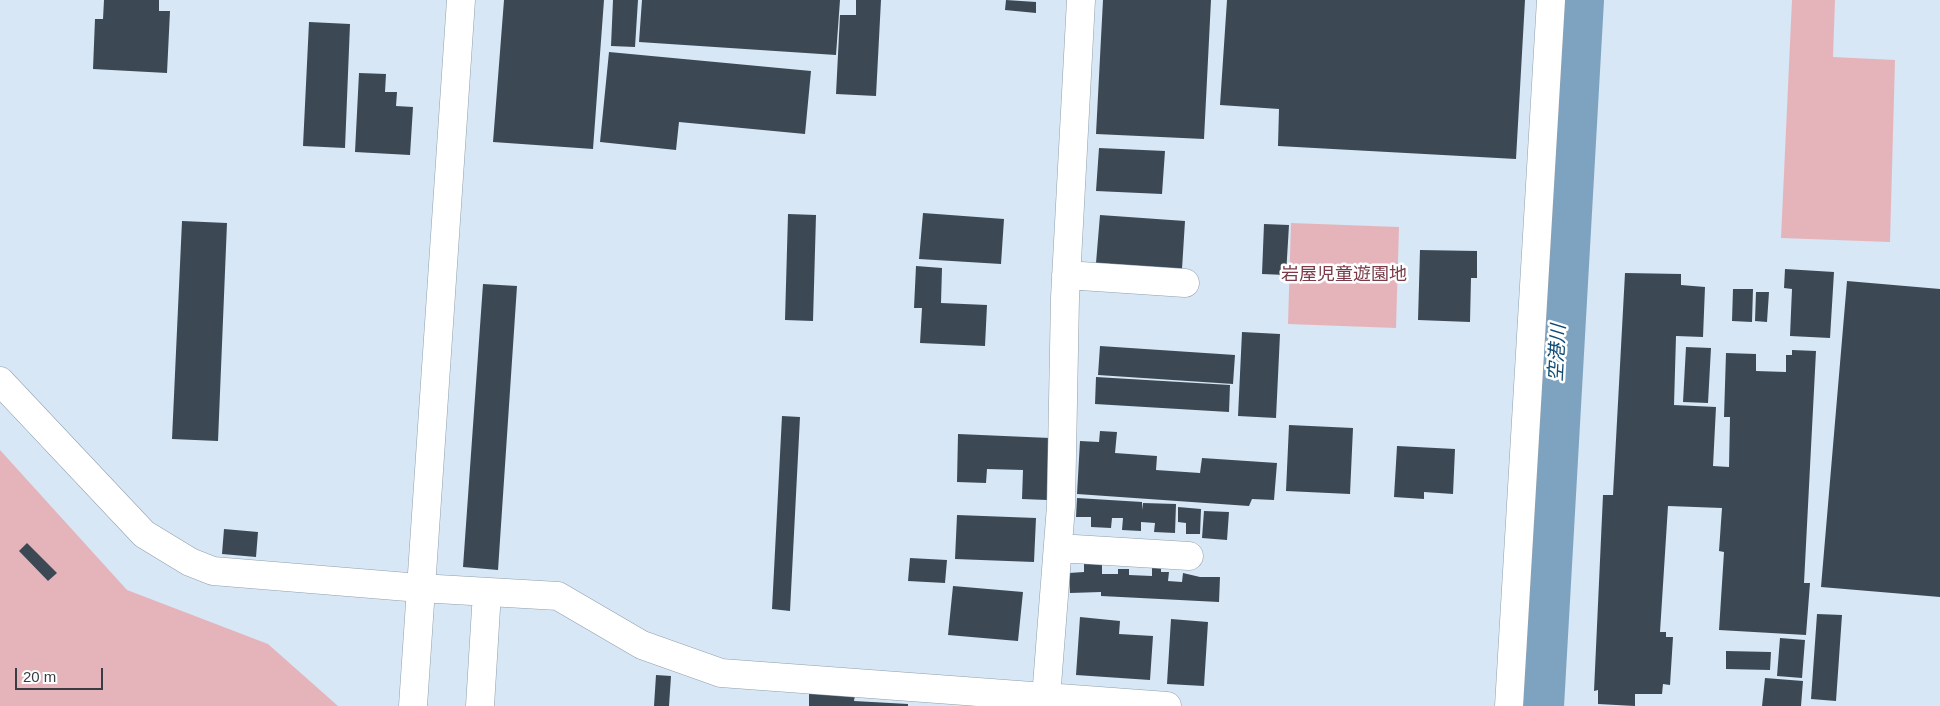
<!DOCTYPE html>
<html>
<head>
<meta charset="utf-8">
<style>
  body { margin:0 }
  #map { position:relative; width:1940px; height:706px; overflow:hidden; background:#d7e7f5; font-family:Helvetica,sans-serif }
  canvas { display:block }
  .scale { position:absolute; left:15px; top:668px; width:88px; height:22px; box-sizing:border-box; border:2px solid #373d42; border-top:0; padding-left:6px; font-size:15px; line-height:18px; white-space:nowrap; color:#373d42; -webkit-text-stroke:4px #fff; paint-order:stroke }
</style>
</head>
<body>
<div id="map">
<canvas width="1940" height="706"></canvas>
<div class="scale">20 m</div>
</div>
<script>
const ctx = document.querySelector('canvas').getContext('2d');
ctx.lineJoin = 'round';
function fill(path, color) { ctx.fillStyle = color; ctx.fill(path, 'evenodd'); }
const poly = rows => new Path2D(rows.map(r => 'M' + r).join(''));
function stroke(path, color, width, dash) { ctx.strokeStyle = color; ctx.lineWidth = width; ctx.lineCap = dash ? 'butt' : 'round'; ctx.setLineDash(dash || []); ctx.stroke(path); }
function drawText(font, color, halo, rows, align = 'center') {
  ctx.font = font + ' Helvetica,"Noto Sans JP",sans-serif'; ctx.lineWidth = 5; ctx.setLineDash([]); ctx.textBaseline = 'middle'; ctx.strokeStyle = halo; ctx.fillStyle = color; for (const [text, x, y, turn = 0] of rows) {
    ctx.save(); ctx.translate(x, y); ctx.rotate((+turn || 0) * Math.PI / 180); ctx.textAlign = isNaN(turn) ? turn : align; if (halo) ctx.strokeText(text, 0, 0); ctx.fillText(text, 0, 0); ctx.restore();
  }
}
const green = poly([
  [1792,0,1835,0,1833,57,1895,60,1890,242,1781,238],
  [1291,223,1399,227,1396,328,1288,324],
  [0,450,127,590,268,644,338,706,0,706]
]);
const river = poly([
  [1538,706,1578,0]
]);
const building = poly([
  [104,0,159,0,159,11,170,11,167,73,93,69,95,19,103,19],
  [504,0,604,0,593,149,493,142],
  [613,0,638,0,635,47,611,46],
  [642,0,840,0,836,55,639,42],
  [856,0,881,0,876,96,836,94,840,15,856,15],
  [1006,0,1036,2,1036,13,1005,10],
  [1103,0,1211,0,1204,139,1096,134],
  [1227,0,1525,0,1516,159,1278,146,1279,109,1220,105],
  [309,22,350,24,345,148,303,146],
  [609,52,811,71,805,134,679,122,676,150,600,142],
  [359,73,386,74,385,92,397,92,396,106,413,107,410,155,355,152],
  [1099,148,1165,151,1162,194,1096,191],
  [923,213,1004,219,1001,264,919,259],
  [788,214,816,215,813,321,785,320],
  [1100,215,1185,221,1182,269,1096,263],
  [182,221,227,223,218,441,172,439],
  [1264,224,1289,225,1286,275,1262,274],
  [1420,250,1477,251,1477,278,1471,278,1470,322,1418,320],
  [916,266,942,268,941,303,987,305,985,346,920,343,922,308,914,308],
  [1785,269,1834,272,1830,338,1790,336,1792,289,1784,288],
  [1625,273,1681,274,1681,285,1705,287,1703,337,1676,336,1674,405,1716,407,1713,466,1729,467,1730,417,1724,417,1726,353,1756,354,1756,371,1786,372,1786,355,1792,355,1792,350,1816,351,1804,583,1810,583,1806,635,1719,630,1724,552,1719,551,1722,508,1668,506,1660,632,1666,632,1666,637,1673,637,1670,685,1663,684,1662,694,1635,694,1635,706,1598,704,1598,690,1594,691,1603,495,1613,495],
  [1847,281,1940,289,1940,597,1821,587],
  [483,284,517,286,498,570,463,567],
  [1733,289,1753,289,1752,322,1732,321],
  [1756,292,1769,292,1767,322,1755,321],
  [1242,332,1280,334,1276,418,1238,416],
  [1100,346,1235,355,1233,384,1098,375],
  [1686,347,1711,348,1708,403,1683,402],
  [1096,377,1230,385,1229,412,1095,404],
  [782,416,800,417,790,611,772,609],
  [1289,425,1353,428,1350,494,1286,491],
  [1100,431,1117,432,1115,453,1157,456,1156,470,1200,473,1202,458,1277,463,1274,500,1252,499,1249,506,1077,494,1080,441,1099,442],
  [958,434,1050,438,1047,500,1022,499,1023,470,987,469,986,483,957,482],
  [1397,446,1455,449,1453,494,1424,492,1424,499,1394,497],
  [1077,498,1142,502,1142,510,1143,503,1176,504,1175,533,1154,532,1155,523,1141,522,1141,531,1122,530,1123,518,1112,518,1111,528,1091,527,1091,517,1076,517],
  [1178,507,1201,509,1200,534,1186,534,1186,523,1178,522],
  [1204,511,1229,512,1227,540,1202,538],
  [957,515,1036,518,1034,562,955,559],
  [224,529,258,532,256,557,222,554],
  [27,543,57,573,48,581,19,551],
  [910,558,947,560,945,583,908,581],
  [1102,562,1102,574,1118,574,1118,569,1129,569,1129,575,1152,576,1152,566,1161,567,1161,572,1169,572,1168,581,1182,582,1183,573,1200,577,1220,577,1219,602,1101,596,1101,592,1070,593,1069,573,1084,572,1084,563],
  [953,586,1023,592,1018,641,948,635],
  [1817,614,1842,615,1836,701,1811,699],
  [1080,617,1120,621,1119,634,1153,636,1150,680,1076,675],
  [1171,619,1208,622,1204,686,1167,684],
  [1780,638,1805,640,1802,678,1777,676],
  [1726,651,1771,652,1770,670,1726,669],
  [656,675,671,676,669,706,654,706],
  [1765,678,1803,681,1801,706,1762,706],
  [809,693,855,695,854,701,908,704,908,706,809,706]
]);
const minor = poly([
  [1066,275,1185,283],
  [0,381,144,534,190,562,213,571,420,588,558,596,642,645,721,673,1167,706],
  [1058,548,1189,556],
  [413,706,461,0],
  [480,706,487,592],
  [1043,706,1046,698,1061,506,1065,298,1081,0],
  [1509,706,1551,0]
]);
const parkNames = [
  ["岩屋児童遊園地",1344,275]
];
const waterNames = [
  ["空港川",1558,353,-87]
];
fill(green, '#e5b4bb');
stroke(river, '#7ea3c1', 52);
fill(building, '#3c4955');
stroke(minor, '#909fac', 29);
stroke(minor, '#fff', 28);
drawText('18px', '#7a3a48', '#fff', parkNames);
drawText('italic 19px', '#0f4c75', '#fff', waterNames);
</script>
</body>
</html>
